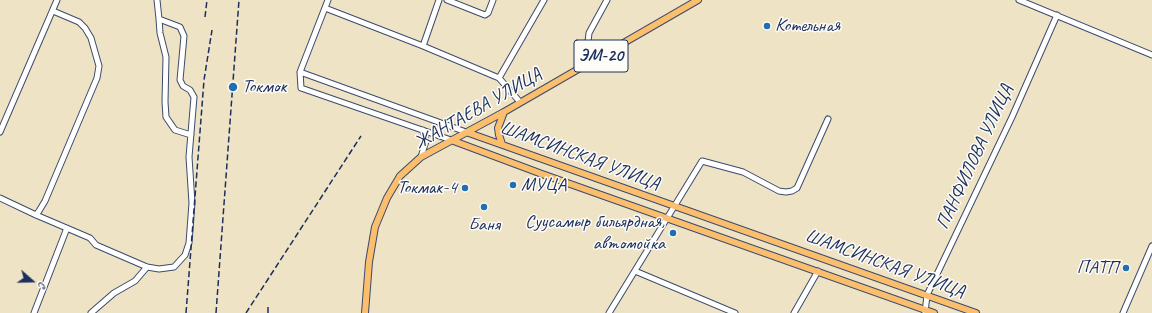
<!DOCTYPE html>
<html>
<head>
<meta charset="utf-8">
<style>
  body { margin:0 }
  #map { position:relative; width:1152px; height:313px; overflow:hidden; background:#efe3c5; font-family:Caveat,sans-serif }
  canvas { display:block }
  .north { position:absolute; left:12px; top:261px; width:40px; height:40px; -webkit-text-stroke:3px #fdfcf7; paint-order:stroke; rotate:110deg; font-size:11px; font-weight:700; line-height:16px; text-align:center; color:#1b2f5e }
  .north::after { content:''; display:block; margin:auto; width:14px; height:18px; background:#1b2f5e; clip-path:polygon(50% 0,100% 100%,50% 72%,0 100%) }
</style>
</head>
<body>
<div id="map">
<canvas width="1152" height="313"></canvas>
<div class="north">С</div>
</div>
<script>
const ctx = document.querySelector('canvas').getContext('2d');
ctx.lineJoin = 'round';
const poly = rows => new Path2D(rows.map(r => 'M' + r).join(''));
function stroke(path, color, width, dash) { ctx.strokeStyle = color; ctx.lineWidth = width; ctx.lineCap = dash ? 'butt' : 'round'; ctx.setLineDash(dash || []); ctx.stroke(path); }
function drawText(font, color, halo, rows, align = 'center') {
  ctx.font = font + ' Caveat,sans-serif'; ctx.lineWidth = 3; ctx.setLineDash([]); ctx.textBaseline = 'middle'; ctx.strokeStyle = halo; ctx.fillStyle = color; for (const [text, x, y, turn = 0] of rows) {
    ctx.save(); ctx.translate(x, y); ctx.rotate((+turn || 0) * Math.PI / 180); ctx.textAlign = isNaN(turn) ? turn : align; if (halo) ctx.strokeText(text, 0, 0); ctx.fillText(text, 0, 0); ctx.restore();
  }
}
const minor = poly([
  [328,0,300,72,301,88,451,140],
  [447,0,485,15,488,13,493,0],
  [1019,0,1152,55],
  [325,8,423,46,499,78,520,102],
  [159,19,160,33,166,57,165,102,166,117,175,130,191,135],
  [423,46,439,0],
  [596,59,589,50,588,42,589,33,607,0],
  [300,72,466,132],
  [499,78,544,0],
  [0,132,57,0],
  [421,157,426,141,423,130],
  [0,198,36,215,90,238,96,245,147,267,159,269,174,267,185,255,189,243,192,203,189,157,194,97,190,90,183,86,180,80,184,36,180,27,159,19,157,0],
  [36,215,39,211,45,201,97,78,99,66,91,38,85,28,79,22,53,11],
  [635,271,735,313],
  [34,313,67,228],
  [91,313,114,293,135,281,147,267],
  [609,313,702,161,743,172,779,191,786,192,792,191,797,188,828,119],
  [794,313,818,271],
  [925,313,927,295,1012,117,1057,15],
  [1123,313,1152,246]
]);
const major = poly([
  [466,132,976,313],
  [451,140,542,174,934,313],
  [502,144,499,135,498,128,504,112],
  [365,313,369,262,375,227,387,198,400,176,421,157,432,151,504,112,698,0]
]);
const rail = poly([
  [205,17,207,0],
  [186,313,204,80,212,30],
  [216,313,239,0],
  [246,313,361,136],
  [268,313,268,304]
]);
const markers = [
  [767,26,4,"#1f6fb2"],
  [233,87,5,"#1f6fb2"],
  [513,185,4,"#1f6fb2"],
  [465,188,4,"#1f6fb2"],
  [484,207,4,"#1f6fb2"],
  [673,233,4,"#1f6fb2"],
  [1126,268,4,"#1f6fb2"]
];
const shields = [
  [601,56,54]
];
const shieldNames = [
  ["ЭМ-20",601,56]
];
const poiNames = [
  ["Котельная",775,26],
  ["Токмок",242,87],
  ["МУЦА",521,185],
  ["Токмак-4",457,188,"right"],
  ["Суусамыр бильярдная,",665,222,"right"],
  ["автомойка",665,244,"right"],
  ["Баня",484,225,"center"],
  ["ПАТП",1118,268,"right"]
];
const streetNames = [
  ["ЖАНТАЕВА УЛИЦА",478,109,-30],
  ["ШАМСИНСКАЯ УЛИЦА",580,156,20],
  ["ПАНФИЛОВА УЛИЦА",975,157,-65],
  ["ШАМСИНСКАЯ УЛИЦА",885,264,20]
];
stroke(minor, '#3b4a6d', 7);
stroke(major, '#3b4a6d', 8);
stroke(minor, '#fff', 5);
stroke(major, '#fabe6d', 6);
stroke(rail, '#1b2f5e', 1.5, [6, 3]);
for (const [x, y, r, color] of markers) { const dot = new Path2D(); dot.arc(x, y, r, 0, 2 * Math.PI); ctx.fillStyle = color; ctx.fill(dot); stroke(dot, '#fdfcf7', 1.5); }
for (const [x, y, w] of shields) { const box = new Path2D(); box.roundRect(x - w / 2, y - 16, w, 32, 3); ctx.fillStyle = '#fdfcf7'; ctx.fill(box); stroke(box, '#1b2f5e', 1); }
drawText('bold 18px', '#1b2f5e', null, shieldNames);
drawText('19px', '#1b2f5e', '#fdfcf7', poiNames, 'left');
drawText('19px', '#1b2f5e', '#fdfcf7', streetNames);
</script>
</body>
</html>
